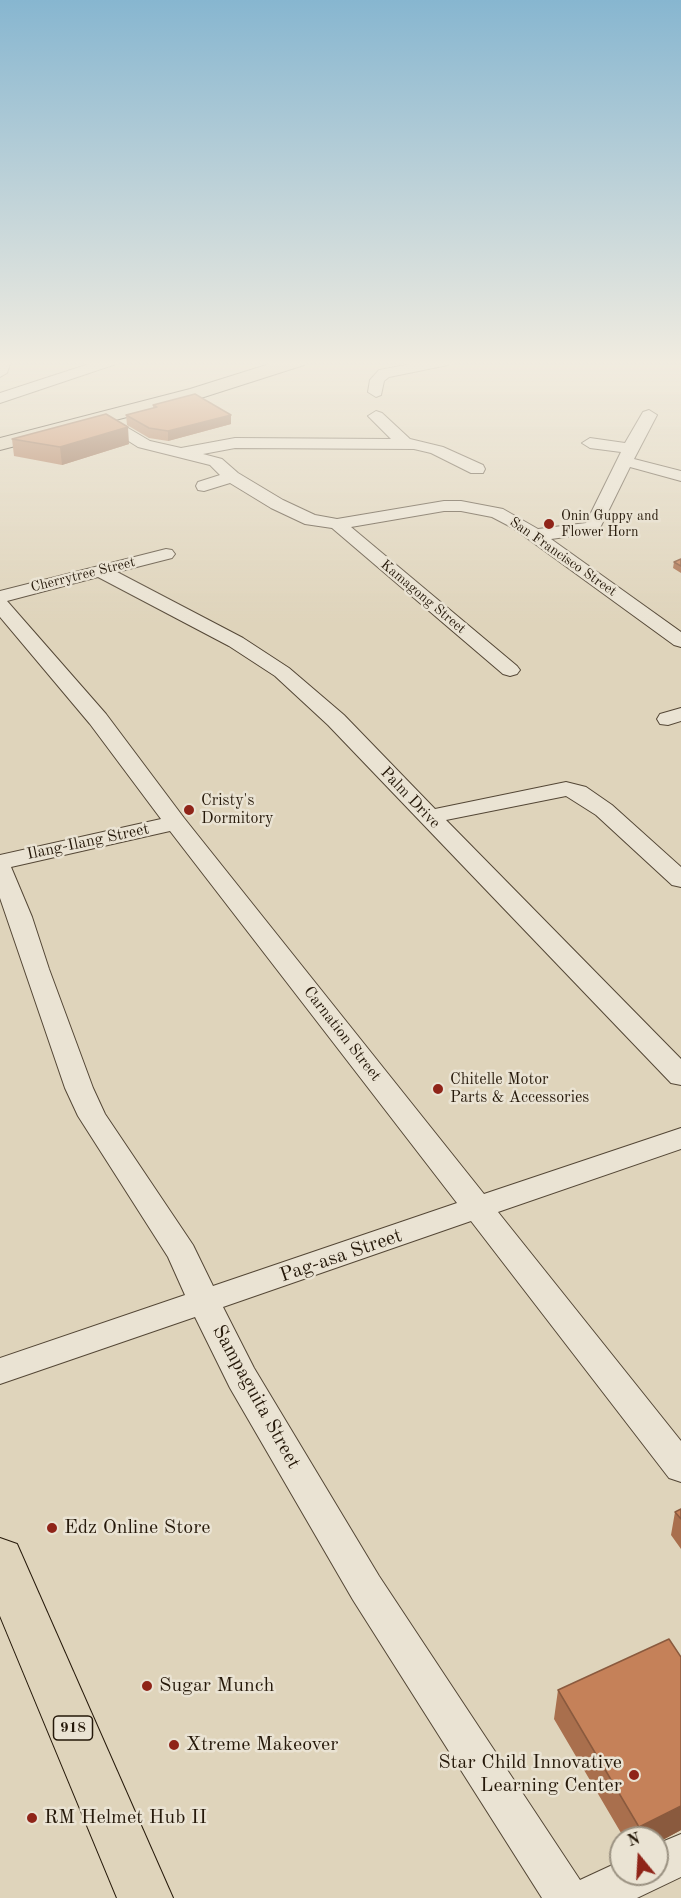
<!DOCTYPE html>
<html>
<head>
<meta charset="utf-8">
<style>
  body { margin:0 }
  #map { position:relative; width:681px; height:1898px; overflow:hidden; background:#dfd4bb; font-family:"Old Standard TT",serif }
  canvas { display:block }
  .north { position:absolute; left:609px; top:1826px; width:60px; height:60px; box-sizing:border-box; background:#eae3d3; border:2px solid #9b9282; border-radius:50%; rotate:342deg; font-size:16px; font-weight:700; line-height:24px; text-align:center; color:#251809 }
  .north::after { content:''; display:block; margin:auto; width:21px; height:27px; background:#8f2418; clip-path:polygon(50% 0,100% 100%,50% 72%,0 100%) }
</style>
</head>
<body>
<div id="map">
<canvas width="681" height="1898"></canvas>
<div class="north">N</div>
</div>
<script>
const ctx = document.querySelector('canvas').getContext('2d');
ctx.lineJoin = 'round';
const poly = rows => new Path2D(rows.map(r => 'M' + r).join(''));
function stroke(path, color, width, dash) { ctx.strokeStyle = color; ctx.lineWidth = width; ctx.lineCap = dash ? 'butt' : 'round'; ctx.setLineDash(dash || []); ctx.stroke(path); }
function fill(path, color) { ctx.fillStyle = color; ctx.fill(path, 'evenodd'); }
function drawText(font, color, halo, rows, align = 'center') {
  ctx.font = font + ' "Old Standard TT",serif'; ctx.lineWidth = 5; ctx.setLineDash([]); ctx.textBaseline = 'middle'; ctx.strokeStyle = halo; ctx.fillStyle = color; for (const [text, x, y, turn = 0] of rows) {
    ctx.save(); ctx.translate(x, y); ctx.rotate((+turn || 0) * Math.PI / 180); ctx.textAlign = isNaN(turn) ? turn : align; if (halo) ctx.strokeText(text, 0, 0); ctx.fillText(text, 0, 0); ctx.restore();
  }
}
const street = poly([
  [0,361,11,361,7,373,0,377,0,361],
  [98,361,118,361,116,364,0,403,0,393,98,361],
  [427,361,455,361,448,365,389,377,384,381,381,395,376,397,368,392,370,380,379,370,427,361],
  [649,410,657,415,634,459,681,471,681,481,630,467,599,530,580,535,551,539,681,632,681,647,674,645,513,528,492,517,461,511,444,511,351,527,517,666,520,670,517,674,510,676,503,674,332,528,305,524,271,508,230,483,204,491,198,490,196,486,198,482,220,475,210,465,138,447,92,418,94,415,106,415,150,441,181,448,235,438,391,439,368,416,376,411,382,413,410,439,443,447,483,465,485,469,483,473,471,473,431,453,414,449,235,448,203,454,222,459,238,473,283,500,315,515,337,519,444,501,461,501,503,509,538,529,586,523,621,452,590,448,582,443,590,438,625,443,643,412,649,410],
  [166,549,172,550,175,554,172,558,117,572,243,638,289,668,344,715,435,809,566,782,586,787,612,805,681,867,681,887,672,885,596,815,566,796,446,820,681,1059,681,1085,671,1083,328,725,275,676,229,646,98,577,7,601,106,714,184,818,484,1194,681,1128,681,1149,498,1212,681,1441,681,1482,669,1478,471,1221,223,1307,254,1368,379,1576,580,1880,621,1861,621,1874,657,1874,657,1844,681,1834,681,1877,637,1898,542,1898,353,1600,230,1388,195,1317,0,1384,0,1358,185,1295,168,1257,78,1116,65,1088,0,898,0,855,161,819,90,724,0,617,0,591,166,549],
  [170,831,457,1203,213,1286,193,1245,105,1114,93,1088,49,969,32,917,11,867,170,831],
  [681,708,681,721,668,725,660,724,657,719,660,714,681,708]
]);
const primary = poly([
  [0,1538,17,1544,173,1898,117,1898,0,1616,0,1538]
]);
const highway = poly([
  [279,361,306,361,304,365,204,397,0,450,0,438,190,389,279,361]
]);
const wall = poly([
  [153,405,231,415,231,424,168,441,149,438,127,425,126,415,153,408],
  [12,439,129,444,62,465,14,456],
  [681,559,681,573,673,568,674,562],
  [681,1509,681,1549,671,1535,675,1512],
  [558,1690,681,1830,657,1843,657,1838,624,1838,554,1719]
]);
const shadedWall = poly([
  [231,415,231,424,168,441,168,431],
  [128,427,129,444,62,465,60,447],
  [681,1806,681,1830,657,1843,657,1838,637,1838,639,1827]
]);
const building = poly([
  [195,394,231,415,168,431,149,428,126,415,157,407,153,405,195,394],
  [106,414,128,427,60,447,12,439,106,414],
  [681,559,681,566,674,562,681,559],
  [681,1509,681,1519,675,1512,681,1509],
  [669,1639,681,1657,681,1806,639,1827,558,1690,669,1639]
]);
const markers = [
  [549,524,6,"#8f2418"],
  [189,810,6,"#8f2418"],
  [438,1089,6,"#8f2418"],
  [52,1528,6,"#8f2418"],
  [147,1686,6,"#8f2418"],
  [174,1745,6,"#8f2418"],
  [634,1775,6,"#8f2418"],
  [32,1818,6,"#8f2418"]
];
const farPoinames = [
  ["Onin Guppy and",561,516],
  ["Flower Horn",561,532]
];
const farStreetnames = [
  ["San Francisco Street",563,557,35],
  ["Cherrytree Street",83,575,-14],
  ["Kamagong Street",423,597,40]
];
const shields = [
  [73,1728,39]
];
const shieldNames = [
  ["918",73,1728]
];
const streetNames = [
  ["Palm Drive",410,798,46],
  ["Ilang-Ilang Street",88,842,-12],
  ["Carnation Street",342,1034,52]
];
const poiNames = [
  ["Cristy's",201,801],
  ["Dormitory",201,819],
  ["Chitelle Motor",450,1080],
  ["Parts & Accessories",450,1098]
];
const nearStreetnames = [
  ["Pag-asa Street",341,1256,-19],
  ["Sampaguita Street",256,1397,61]
];
const nearPoinames = [
  ["Edz Online Store",64,1528],
  ["Sugar Munch",159,1686],
  ["Xtreme Makeover",186,1745],
  ["Star Child Innovative",622,1763,"right"],
  ["Learning Center",622,1786,"right"],
  ["RM Helmet Hub II",44,1818]
];
stroke(street, '#544736', 2);
stroke(primary, '#251809', 2);
stroke(highway, '#251809', 2);
fill(street, '#eae3d3');
fill(primary, '#dfd4bb');
fill(highway, '#dfd4bb');
fill(wall, '#a96f4d');
fill(shadedWall, '#8a5a3e');
fill(building, '#c58159');
stroke(building, '#8a5a3e', 1.5);
const sky = ctx.createLinearGradient(0, 0, 0, 626);
sky.addColorStop(0, '#87b6d0');
sky.addColorStop(0.58, '#f1ece0');
sky.addColorStop(1, '#f1ece000');
ctx.fillStyle = sky;
ctx.fillRect(0, 0, 681, 626);
for (const [x, y, r, color] of markers) { const dot = new Path2D(); dot.arc(x, y, r, 0, 2 * Math.PI); ctx.fillStyle = color; ctx.fill(dot); stroke(dot, '#eae3d3', 2); }
drawText('14px', '#251809', '#eae3d3', farPoinames, 'left');
drawText('14px', '#251809', '#eae3d3', farStreetnames);
for (const [x, y, w] of shields) { const box = new Path2D(); box.roundRect(x - w / 2, y - 12, w, 24, 4.5); ctx.fillStyle = '#eae3d3'; ctx.fill(box); stroke(box, '#251809', 1.5); }
drawText('bold 15px', '#251809', null, shieldNames);
drawText('16px', '#251809', '#eae3d3', streetNames);
drawText('16px', '#251809', '#eae3d3', poiNames, 'left');
drawText('20px', '#251809', '#eae3d3', nearStreetnames);
drawText('20px', '#251809', '#eae3d3', nearPoinames, 'left');
</script>
</body>
</html>
